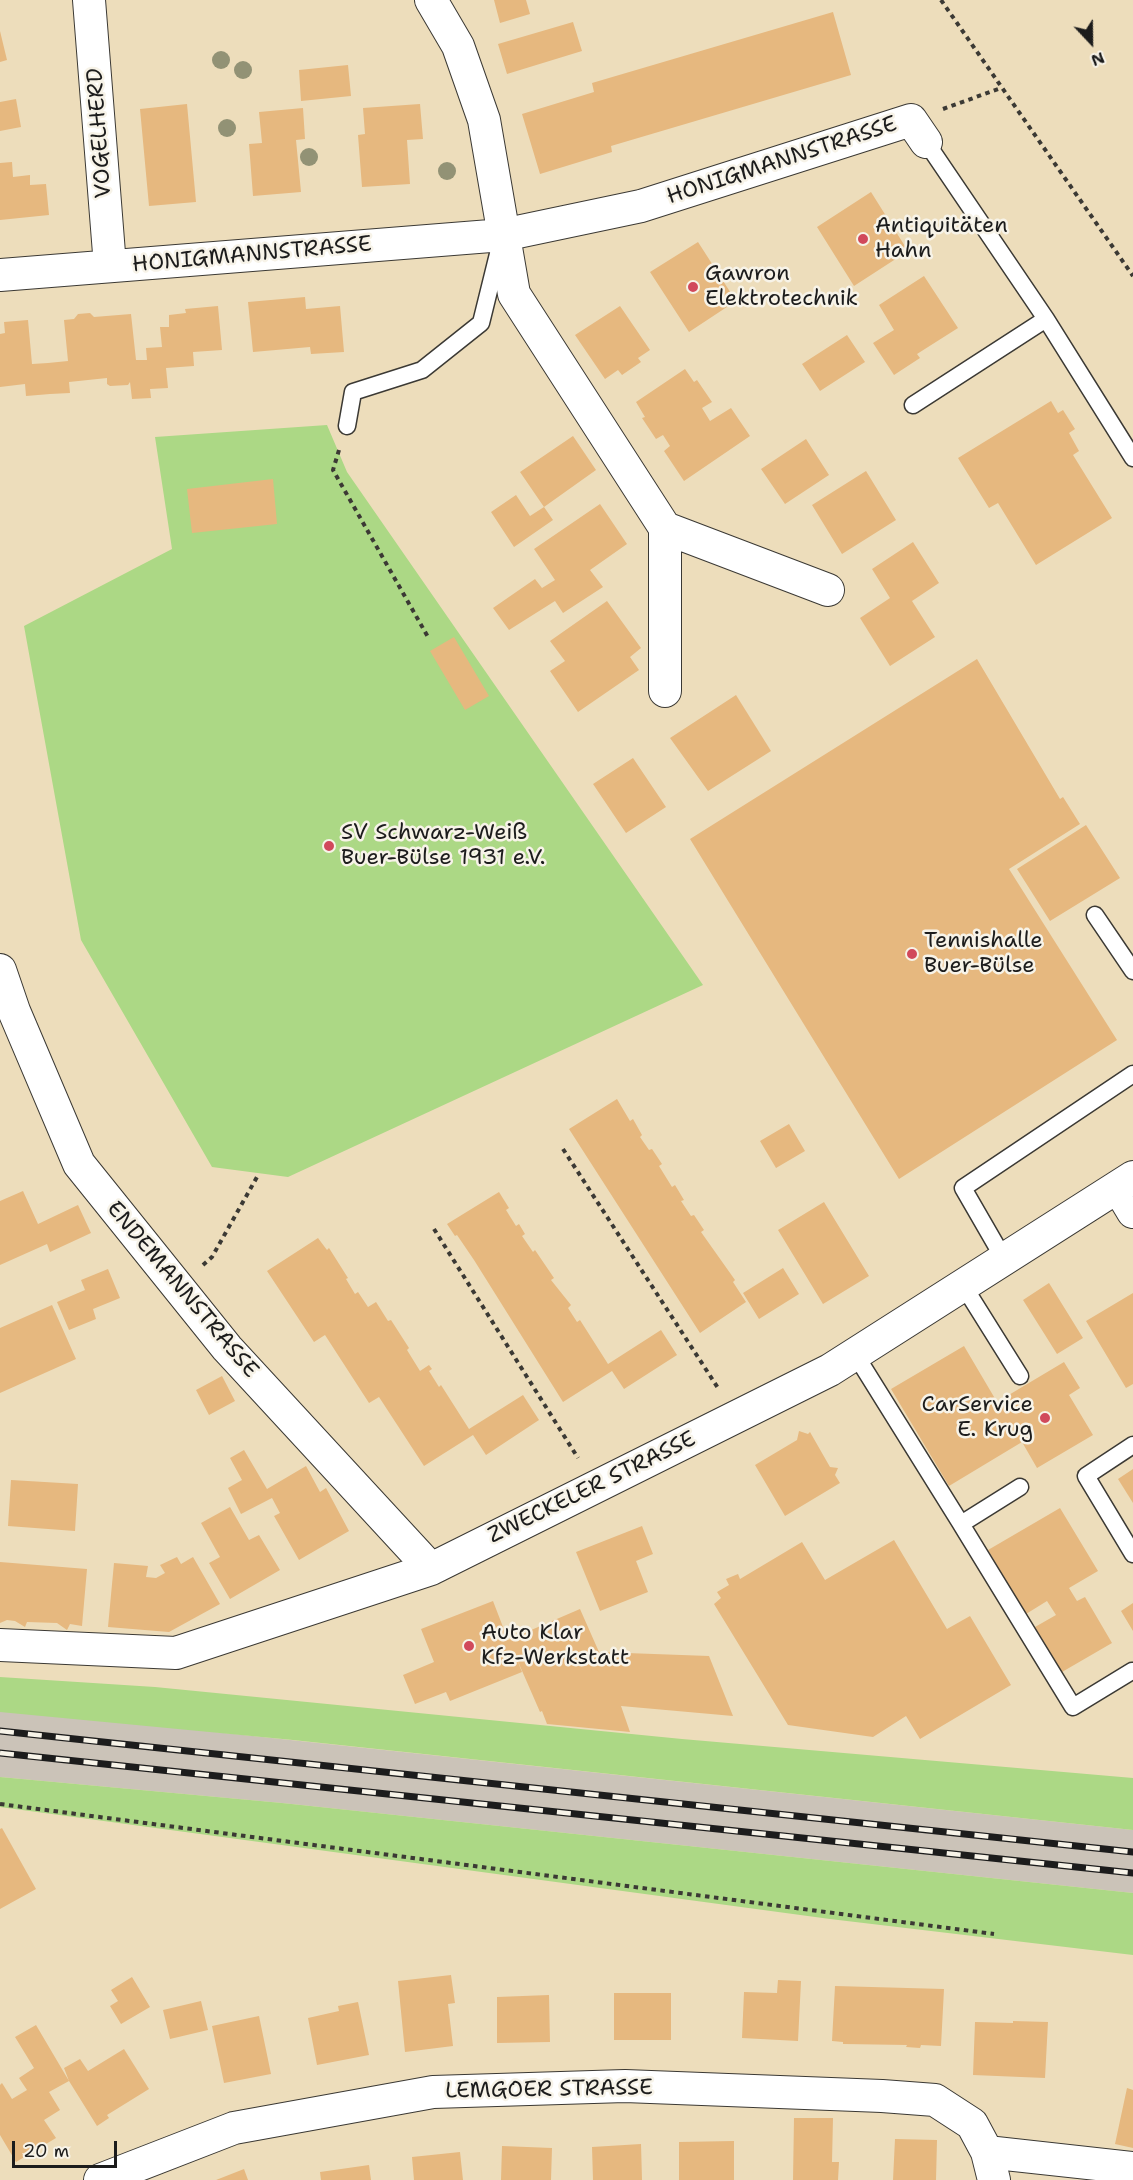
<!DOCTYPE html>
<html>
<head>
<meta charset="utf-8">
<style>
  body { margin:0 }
  #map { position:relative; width:1133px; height:2180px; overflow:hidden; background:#edddbb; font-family:"Shantell Sans",sans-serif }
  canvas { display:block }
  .north { position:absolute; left:1061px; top:12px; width:60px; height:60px; -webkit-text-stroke:4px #f7f3e8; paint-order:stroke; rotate:158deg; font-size:16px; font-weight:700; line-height:24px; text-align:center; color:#1c1c1c }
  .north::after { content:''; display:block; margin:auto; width:21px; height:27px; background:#1c1c1c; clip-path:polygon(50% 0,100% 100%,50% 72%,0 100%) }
  .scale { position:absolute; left:12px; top:2141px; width:105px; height:27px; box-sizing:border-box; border:3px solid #1c1c1c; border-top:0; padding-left:8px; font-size:18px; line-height:21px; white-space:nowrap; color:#1c1c1c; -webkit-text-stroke:4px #f7f3e8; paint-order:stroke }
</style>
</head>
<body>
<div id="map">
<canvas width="1133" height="2180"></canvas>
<div class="north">N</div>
<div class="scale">20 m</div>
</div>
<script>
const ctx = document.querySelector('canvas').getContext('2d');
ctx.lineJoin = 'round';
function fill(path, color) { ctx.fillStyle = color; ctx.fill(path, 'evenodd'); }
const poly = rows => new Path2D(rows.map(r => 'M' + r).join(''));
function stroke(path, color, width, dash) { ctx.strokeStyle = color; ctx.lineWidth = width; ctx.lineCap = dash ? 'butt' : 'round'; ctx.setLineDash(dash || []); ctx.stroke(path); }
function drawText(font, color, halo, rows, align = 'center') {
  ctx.font = font + ' "Shantell Sans",sans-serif'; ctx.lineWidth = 5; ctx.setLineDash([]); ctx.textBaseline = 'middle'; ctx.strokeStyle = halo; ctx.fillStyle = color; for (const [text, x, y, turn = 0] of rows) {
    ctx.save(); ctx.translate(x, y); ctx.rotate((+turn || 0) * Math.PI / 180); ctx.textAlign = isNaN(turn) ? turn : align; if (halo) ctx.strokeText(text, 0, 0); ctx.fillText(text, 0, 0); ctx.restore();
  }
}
const industrial = poly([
  [0,1709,1133,1830,1133,1893,282,1803,0,1777]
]);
const green = poly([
  [327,425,347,472,703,985,288,1177,212,1167,81,940,24,626,172,549,155,437],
  [0,1677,155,1687,682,1739,1133,1778,1133,1830,293,1740,0,1712],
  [0,1777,282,1803,1133,1893,1133,1955,830,1919,0,1807]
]);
const building = poly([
  [494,0,526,0,530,14,500,23],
  [833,12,851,75,611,146,612,152,540,174,522,114,594,92,592,83],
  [573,22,582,51,507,74,498,44],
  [0,31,7,60,0,62],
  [348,65,351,96,301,101,299,70],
  [16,99,21,127,0,131,0,102],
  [187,104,196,202,149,206,140,109],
  [420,104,423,139,407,140,410,184,362,187,358,135,365,134,363,108],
  [303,108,305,139,296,140,301,192,253,196,249,144,262,143,259,112],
  [12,162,13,177,30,175,30,185,46,184,49,215,0,220,0,163],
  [871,192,908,251,854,286,817,227],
  [698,242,736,301,689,332,650,272],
  [924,276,958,328,917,354,920,358,894,375,873,343,894,330,879,305],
  [305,297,306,309,340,306,344,352,311,354,310,347,253,352,248,302],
  [218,306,222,350,193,352,194,366,166,368,168,388,150,389,151,398,132,399,130,382,128,385,110,386,107,384,107,378,69,382,70,393,50,394,26,396,25,384,0,387,0,334,5,333,4,322,28,320,32,364,48,363,68,361,64,320,74,319,78,314,90,313,94,317,131,314,136,360,147,360,146,348,162,347,160,327,169,327,169,315,186,313,185,309],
  [620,306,650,350,638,358,641,362,622,375,618,370,605,379,575,335],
  [847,335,865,362,820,391,802,364],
  [685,369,694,382,697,380,712,402,702,408,710,421,731,408,750,436,684,481,664,451,670,446,663,435,656,439,642,418,645,417,636,402],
  [1051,401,1058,413,1063,410,1075,429,1069,433,1079,451,1073,455,1112,518,1036,565,998,503,989,508,958,458],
  [573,436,596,470,544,507,520,472],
  [806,439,829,475,785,504,761,469],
  [866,471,896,520,842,554,812,505],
  [273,479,277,524,192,533,187,489],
  [516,495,530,516,544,507,553,520,514,547,491,512],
  [600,504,627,544,590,570,603,587,563,613,555,601,509,630,493,608,535,579,542,588,555,580,534,549],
  [913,542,939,583,912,601,935,637,890,666,860,618,890,598,872,569],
  [607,601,641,648,630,657,639,670,578,712,550,671,565,661,550,641],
  [454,637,489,696,465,710,430,651],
  [977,659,1060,799,1063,797,1080,824,1009,869,1117,1040,899,1179,690,839],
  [736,695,771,751,708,791,670,738],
  [633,758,666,807,626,833,593,784],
  [1086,825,1120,878,1050,921,1017,869],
  [617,1099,630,1121,633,1119,642,1135,640,1137,649,1150,652,1149,662,1164,659,1166,672,1187,675,1185,684,1200,681,1201,691,1216,694,1215,704,1230,701,1232,735,1280,733,1282,746,1302,700,1333,569,1129],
  [789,1124,805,1151,776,1168,760,1141],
  [23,1191,38,1224,78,1205,91,1233,50,1252,47,1244,0,1265,0,1201],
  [499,1192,509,1208,506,1210,516,1226,519,1224,525,1234,522,1236,533,1252,535,1250,554,1278,551,1280,571,1305,568,1308,577,1322,580,1320,608,1364,661,1330,677,1355,624,1389,612,1371,563,1402,474,1260,457,1235,455,1236,447,1224],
  [824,1202,869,1276,823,1304,778,1230],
  [318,1238,327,1250,329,1248,348,1278,346,1279,355,1294,358,1292,368,1307,376,1302,388,1321,391,1320,409,1348,407,1350,420,1371,429,1365,432,1369,429,1371,439,1387,441,1385,469,1429,523,1395,539,1420,486,1455,473,1435,424,1466,379,1397,369,1403,325,1335,314,1342,267,1271],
  [783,1268,799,1294,759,1319,743,1293],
  [108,1269,120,1298,93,1309,96,1319,69,1330,57,1302,85,1290,81,1280],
  [1049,1283,1083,1338,1057,1354,1023,1300],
  [1133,1293,1133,1384,1126,1388,1086,1321],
  [52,1305,76,1359,0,1393,0,1328],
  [964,1346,997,1402,1064,1362,1080,1388,1069,1395,1093,1435,1037,1468,1022,1442,949,1486,891,1389],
  [222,1376,235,1401,209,1415,196,1390],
  [799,1431,808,1434,810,1432,830,1467,838,1468,835,1475,840,1483,785,1516,755,1465,797,1440],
  [244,1450,267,1489,306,1466,320,1492,326,1488,349,1531,299,1560,274,1516,280,1513,272,1498,241,1514,228,1488,242,1480,230,1458],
  [1133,1469,1133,1503,1118,1479],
  [11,1480,78,1484,75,1531,8,1526],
  [230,1507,249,1540,259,1535,280,1570,230,1599,209,1563,220,1557,201,1523],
  [1060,1508,1098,1571,1069,1588,1077,1601,1085,1597,1112,1643,1062,1672,1035,1627,1056,1615,1047,1601,1026,1614,988,1550],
  [642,1526,653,1554,636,1561,648,1592,600,1611,576,1552],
  [894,1540,947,1629,970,1616,1011,1685,920,1739,906,1716,873,1737,788,1725,714,1604,721,1598,717,1592,729,1585,726,1579,738,1574,740,1579,802,1542,825,1580],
  [177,1557,181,1564,193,1557,220,1604,169,1632,108,1627,114,1563,148,1566,146,1577,156,1578,165,1573,160,1565],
  [0,1562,87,1569,82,1626,70,1624,67,1630,57,1623,27,1622,25,1627,15,1621,7,1620,0,1623],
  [493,1601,508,1640,580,1609,599,1652,709,1656,733,1716,621,1706,630,1732,547,1724,542,1711,540,1712,516,1657,522,1672,450,1701,446,1692,415,1704,403,1675,434,1662,421,1629],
  [1133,1603,1133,1631,1121,1611],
  [2,1828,36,1889,0,1909,0,1829],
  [451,1975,455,2003,448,2004,453,2046,405,2052,398,1981],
  [132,1977,150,2007,121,2024,110,2006,118,2001,111,1990],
  [778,1980,801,1981,798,2041,742,2038,744,1992,777,1993],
  [835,1986,944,1989,941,2046,921,2045,920,2048,906,2047,907,2045,843,2044,843,2042,832,2041],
  [614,1993,671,1993,671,2040,614,2040],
  [549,1995,550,2042,497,2043,497,1997],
  [201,2001,208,2030,170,2039,163,2010],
  [358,2002,369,2055,317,2065,308,2018,339,2011,338,2006],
  [259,2016,271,2074,224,2083,212,2026],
  [1013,2021,1048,2022,1045,2078,973,2075,975,2022,1013,2023],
  [36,2025,69,2081,64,2068,80,2059,88,2071,124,2049,149,2089,107,2115,109,2118,97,2126,69,2081,49,2092,60,2110,44,2120,56,2138,16,2162,0,2135,0,2085,2,2083,12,2099,27,2090,19,2078,34,2068,15,2037],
  [1127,2088,1133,2090,1133,2148,1115,2144],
  [794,2118,833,2118,832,2162,839,2162,838,2180,793,2180],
  [895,2139,937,2140,936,2180,893,2180],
  [734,2141,734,2180,679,2180,679,2142],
  [641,2144,642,2180,593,2180,592,2147],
  [502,2146,552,2148,551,2180,501,2180],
  [460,2152,463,2180,414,2180,412,2157],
  [369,2165,371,2180,321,2180,320,2172],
  [244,2169,248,2180,216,2180]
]);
const path = poly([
  [941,0,1133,276],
  [943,109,1001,88],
  [339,450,333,470,428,637],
  [563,1149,718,1388],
  [434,1229,578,1458],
  [203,1265,212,1257,257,1177],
  [0,1804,994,1934]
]);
const lane = poly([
  [926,142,1046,319,1133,458],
  [913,405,1046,319],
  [347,426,353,392,422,370,481,323,499,250],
  [1095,915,1133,971],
  [1004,1259,963,1188,1133,1074],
  [963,1285,1020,1376],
  [855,1354,961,1524,1020,1487],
  [1133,1445,1086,1476,1133,1554],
  [961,1524,1073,1707,1132,1671]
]);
const street = poly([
  [89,0,110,266],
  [431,0,458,46,484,120,514,294,665,528,828,590],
  [0,275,503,235,641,206,911,120,926,142],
  [665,528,665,691],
  [0,970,14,1011,79,1164,227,1348,431,1569],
  [1118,1187,1133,1212],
  [0,1645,176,1653,431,1569,830,1370,1133,1177],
  [987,2152,1133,2168],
  [100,2180,234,2128,433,2092,625,2086,882,2096,935,2100,972,2124,987,2152,994,2180]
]);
const rail = poly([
  [0,1731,1133,1852],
  [0,1753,1133,1873]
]);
const trees = [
  [221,60],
  [243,70],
  [227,128],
  [309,157],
  [447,171]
];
const markers = [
  [863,239,6,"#d1495b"],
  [693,287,6,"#d1495b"],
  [329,846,6,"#d1495b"],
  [912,954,6,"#d1495b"],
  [1045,1418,6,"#d1495b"],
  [469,1646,6,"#d1495b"]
];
const streetNames = [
  ["VOGELHERD",100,133,-94],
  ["HONIGMANNSTRASSE",782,161,-18],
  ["HONIGMANNSTRASSE",252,255,-5],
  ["ENDEMANNSTRASSE",182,1290,50],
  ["ZWECKELER STRASSE",592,1488,-26],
  ["LEMGOER STRASSE",549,2090,-1]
];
const poiNames = [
  ["Antiquitäten",875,226],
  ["Hahn",875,251],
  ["Gawron",705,274],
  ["Elektrotechnik",705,299],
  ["SV Schwarz-Weiß",341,833],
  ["Buer-Bülse 1931 e.V.",341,858],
  ["Tennishalle",924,941],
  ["Buer-Bülse",924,966],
  ["CarService",1033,1405,"right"],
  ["E. Krug",1033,1430,"right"],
  ["Auto Klar",481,1633],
  ["Kfz-Werkstatt",481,1658]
];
fill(industrial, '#cbc3b8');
fill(green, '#acd885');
fill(building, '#e6b87f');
stroke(lane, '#3b3934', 19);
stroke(street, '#3b3934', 34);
stroke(path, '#3b3934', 4, [4.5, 4.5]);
stroke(lane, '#fff', 16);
stroke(street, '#fff', 32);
stroke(rail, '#1c1c1c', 7);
stroke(rail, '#f7f3e8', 4.5, [14]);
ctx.fillStyle = '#929275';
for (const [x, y] of trees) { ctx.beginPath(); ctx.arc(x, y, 9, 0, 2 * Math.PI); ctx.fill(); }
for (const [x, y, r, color] of markers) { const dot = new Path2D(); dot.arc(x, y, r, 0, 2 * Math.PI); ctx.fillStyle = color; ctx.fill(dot); stroke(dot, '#f7f3e8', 2); }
drawText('22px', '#1c1c1c', '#f7f3e8', streetNames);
drawText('22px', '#1c1c1c', '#f7f3e8', poiNames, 'left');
</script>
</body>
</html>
